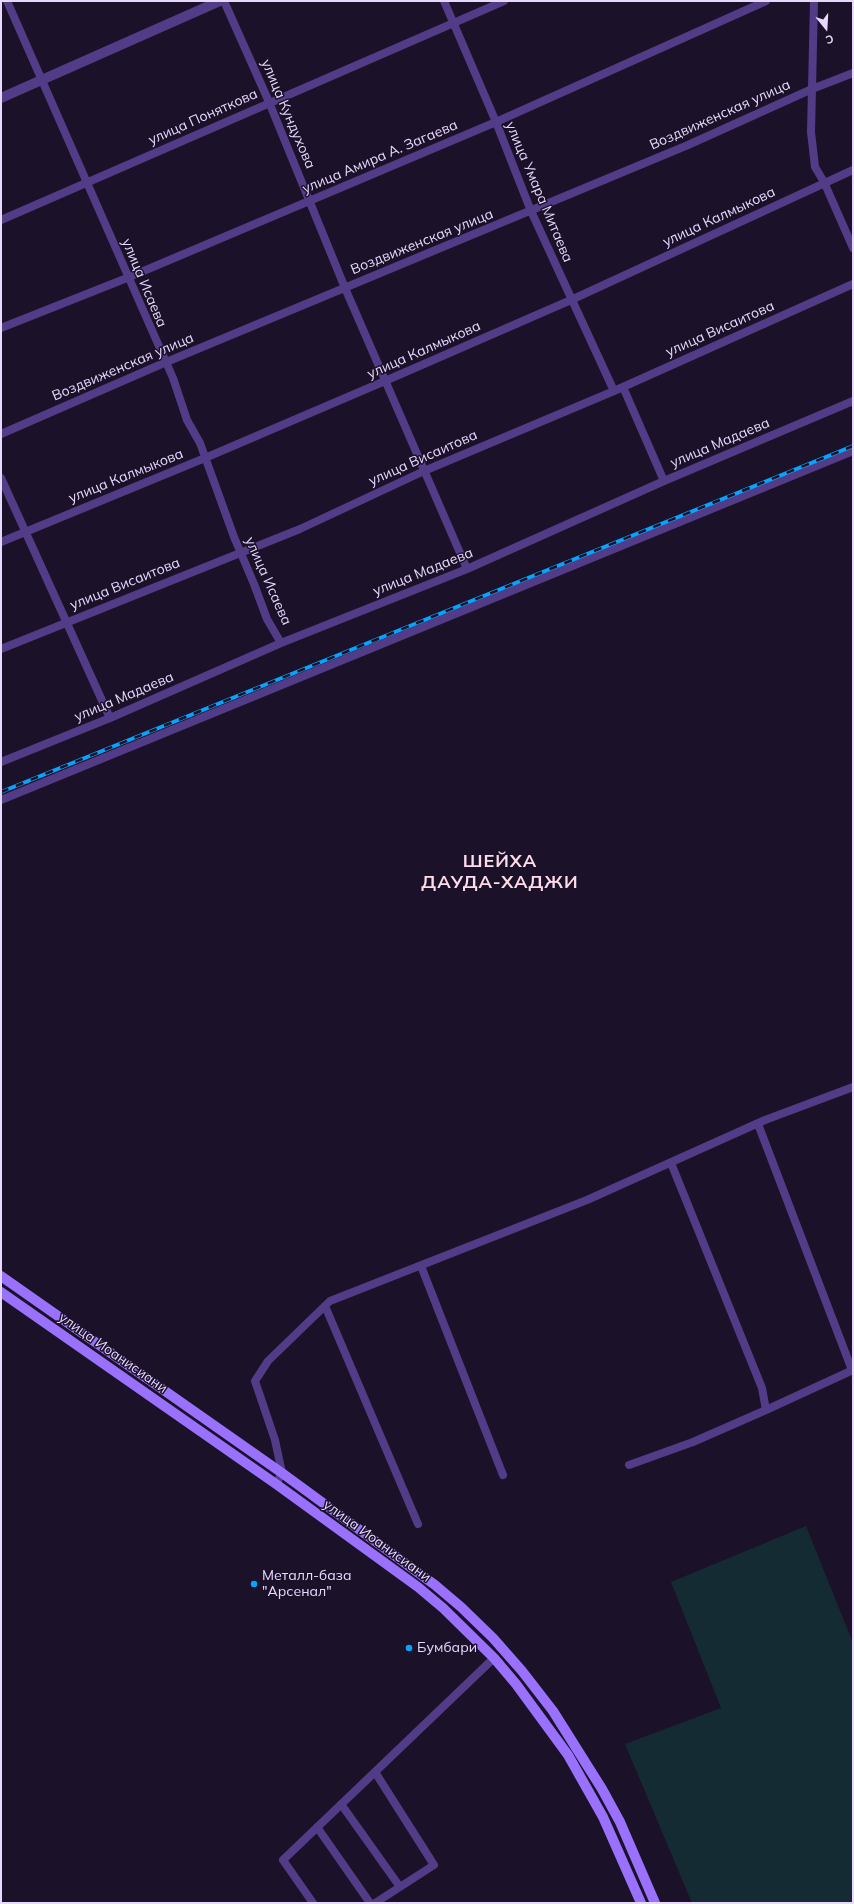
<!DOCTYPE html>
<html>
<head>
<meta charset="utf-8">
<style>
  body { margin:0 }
  #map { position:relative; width:854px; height:1904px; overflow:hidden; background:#1b1129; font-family:Mulish,sans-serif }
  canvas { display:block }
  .frame { position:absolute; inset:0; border:2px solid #e7d9fe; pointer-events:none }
  .north { position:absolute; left:806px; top:8px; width:40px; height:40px; -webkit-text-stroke:3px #1b1129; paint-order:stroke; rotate:162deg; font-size:11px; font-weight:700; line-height:16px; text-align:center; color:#e7d9fe }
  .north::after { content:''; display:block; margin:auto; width:14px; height:18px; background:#e7d9fe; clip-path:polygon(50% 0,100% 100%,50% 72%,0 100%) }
</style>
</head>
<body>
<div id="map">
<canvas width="854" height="1904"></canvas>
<div class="frame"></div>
<div class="north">С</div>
</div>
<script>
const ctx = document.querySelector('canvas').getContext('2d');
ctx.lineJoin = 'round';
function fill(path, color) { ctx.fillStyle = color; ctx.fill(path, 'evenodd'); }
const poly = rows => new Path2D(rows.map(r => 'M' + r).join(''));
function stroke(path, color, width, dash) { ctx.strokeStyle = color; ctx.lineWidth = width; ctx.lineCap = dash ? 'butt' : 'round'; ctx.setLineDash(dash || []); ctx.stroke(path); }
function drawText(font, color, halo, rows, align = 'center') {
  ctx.font = font + ' Mulish,sans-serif'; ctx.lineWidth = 3; ctx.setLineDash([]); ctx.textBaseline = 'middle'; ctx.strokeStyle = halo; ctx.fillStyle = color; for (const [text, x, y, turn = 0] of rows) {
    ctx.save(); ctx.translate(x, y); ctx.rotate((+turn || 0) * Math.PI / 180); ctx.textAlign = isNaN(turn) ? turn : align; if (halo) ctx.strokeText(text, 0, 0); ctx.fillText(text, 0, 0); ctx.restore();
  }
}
const green = poly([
  [806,1526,853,1643,853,1903,692,1903,625,1744,721,1708,671,1582]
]);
const minor = poly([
  [7,1,173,378,187,420,200,443,234,537,254,584,267,619,281,643],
  [224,1,269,102,345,288,467,569],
  [444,1,496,122,531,211,614,391],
  [814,1,811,132,815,167,824,182,853,248],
  [1,220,504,1],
  [1,328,127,278,496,122,766,1],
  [623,387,664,481],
  [1,434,164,363,688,145,812,89,853,73],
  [1,478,110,718],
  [1,542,205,458,385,381,571,300,853,170],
  [1,649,300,529,424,471,614,391,853,284],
  [1,762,110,718,281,643,467,569,664,481,853,401],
  [1,800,853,451],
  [758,1124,852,1370],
  [671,1163,762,1388,766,1410],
  [421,1266,503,1475],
  [325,1306,418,1524],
  [629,1465,693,1442,766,1410,853,1370],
  [276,1484,282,1473,275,1440,255,1381,268,1361,330,1301,587,1200,765,1120,853,1087],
  [375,1772,434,1865,375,1903],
  [341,1804,400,1887],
  [317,1827,370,1903],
  [313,1903,283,1860,494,1658]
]);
const tertiary = poly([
  [1,98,220,1]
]);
const secondary = poly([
  [1,1276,282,1473,435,1585,461,1607,493,1638,522,1671,553,1711,602,1789,620,1822,655,1903],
  [1,1292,276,1484,418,1587,443,1608,494,1658,516,1684,568,1755,603,1817,641,1903]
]);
const rail = poly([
  [1,792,853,446]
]);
const markers = [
  [254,1584,4,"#08a3fb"],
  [409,1648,4,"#08a3fb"]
];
const streetNames = [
  ["улица Кундухова",288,114,67],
  ["Воздвиженская улица",720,115,-24],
  ["улица Поняткова",203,117,-24],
  ["улица Амира А. Загаева",380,157,-23],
  ["улица Умара Митаева",539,192,67],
  ["улица Калмыкова",719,217,-25],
  ["Воздвиженская улица",422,242,-22],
  ["улица Исаева",144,283,67],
  ["улица Висаитова",720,329,-24],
  ["улица Калмыкова",424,350,-24],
  ["Воздвиженская улица",123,367,-23],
  ["улица Мадаева",720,443,-23],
  ["улица Висаитова",423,458,-24],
  ["улица Калмыкова",126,476,-22],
  ["улица Мадаева",423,572,-22],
  ["улица Исаева",268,581,66],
  ["улица Висаитова",125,584,-22],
  ["улица Мадаева",124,697,-23],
  ["улица Иоанисиани",113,1353,35],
  ["улица Иоанисиани",377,1541,36]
];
const poiNames = [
  ["Металл-база",262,1576],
  ["\"Арсенал\"",262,1592],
  ["Бумбари",417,1648]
];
const districtNames = [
  ["ШЕЙХА",500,862],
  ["ДАУДА-ХАДЖИ",500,883]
];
fill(green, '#142b33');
stroke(minor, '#533c87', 8);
stroke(tertiary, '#533c87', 10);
stroke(secondary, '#9a71fd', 10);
stroke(rail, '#08a3fb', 4);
stroke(rail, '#1b1129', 2.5, [8]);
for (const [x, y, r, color] of markers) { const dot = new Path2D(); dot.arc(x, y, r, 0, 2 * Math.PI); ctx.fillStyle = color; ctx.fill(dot); stroke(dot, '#1b1129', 1.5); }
drawText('14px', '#e7d9fe', '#1b1129', streetNames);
drawText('14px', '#e7d9fe', '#1b1129', poiNames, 'left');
ctx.letterSpacing = '1px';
drawText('bold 18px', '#fedbe8', '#1b1129', districtNames);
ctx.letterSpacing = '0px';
</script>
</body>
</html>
